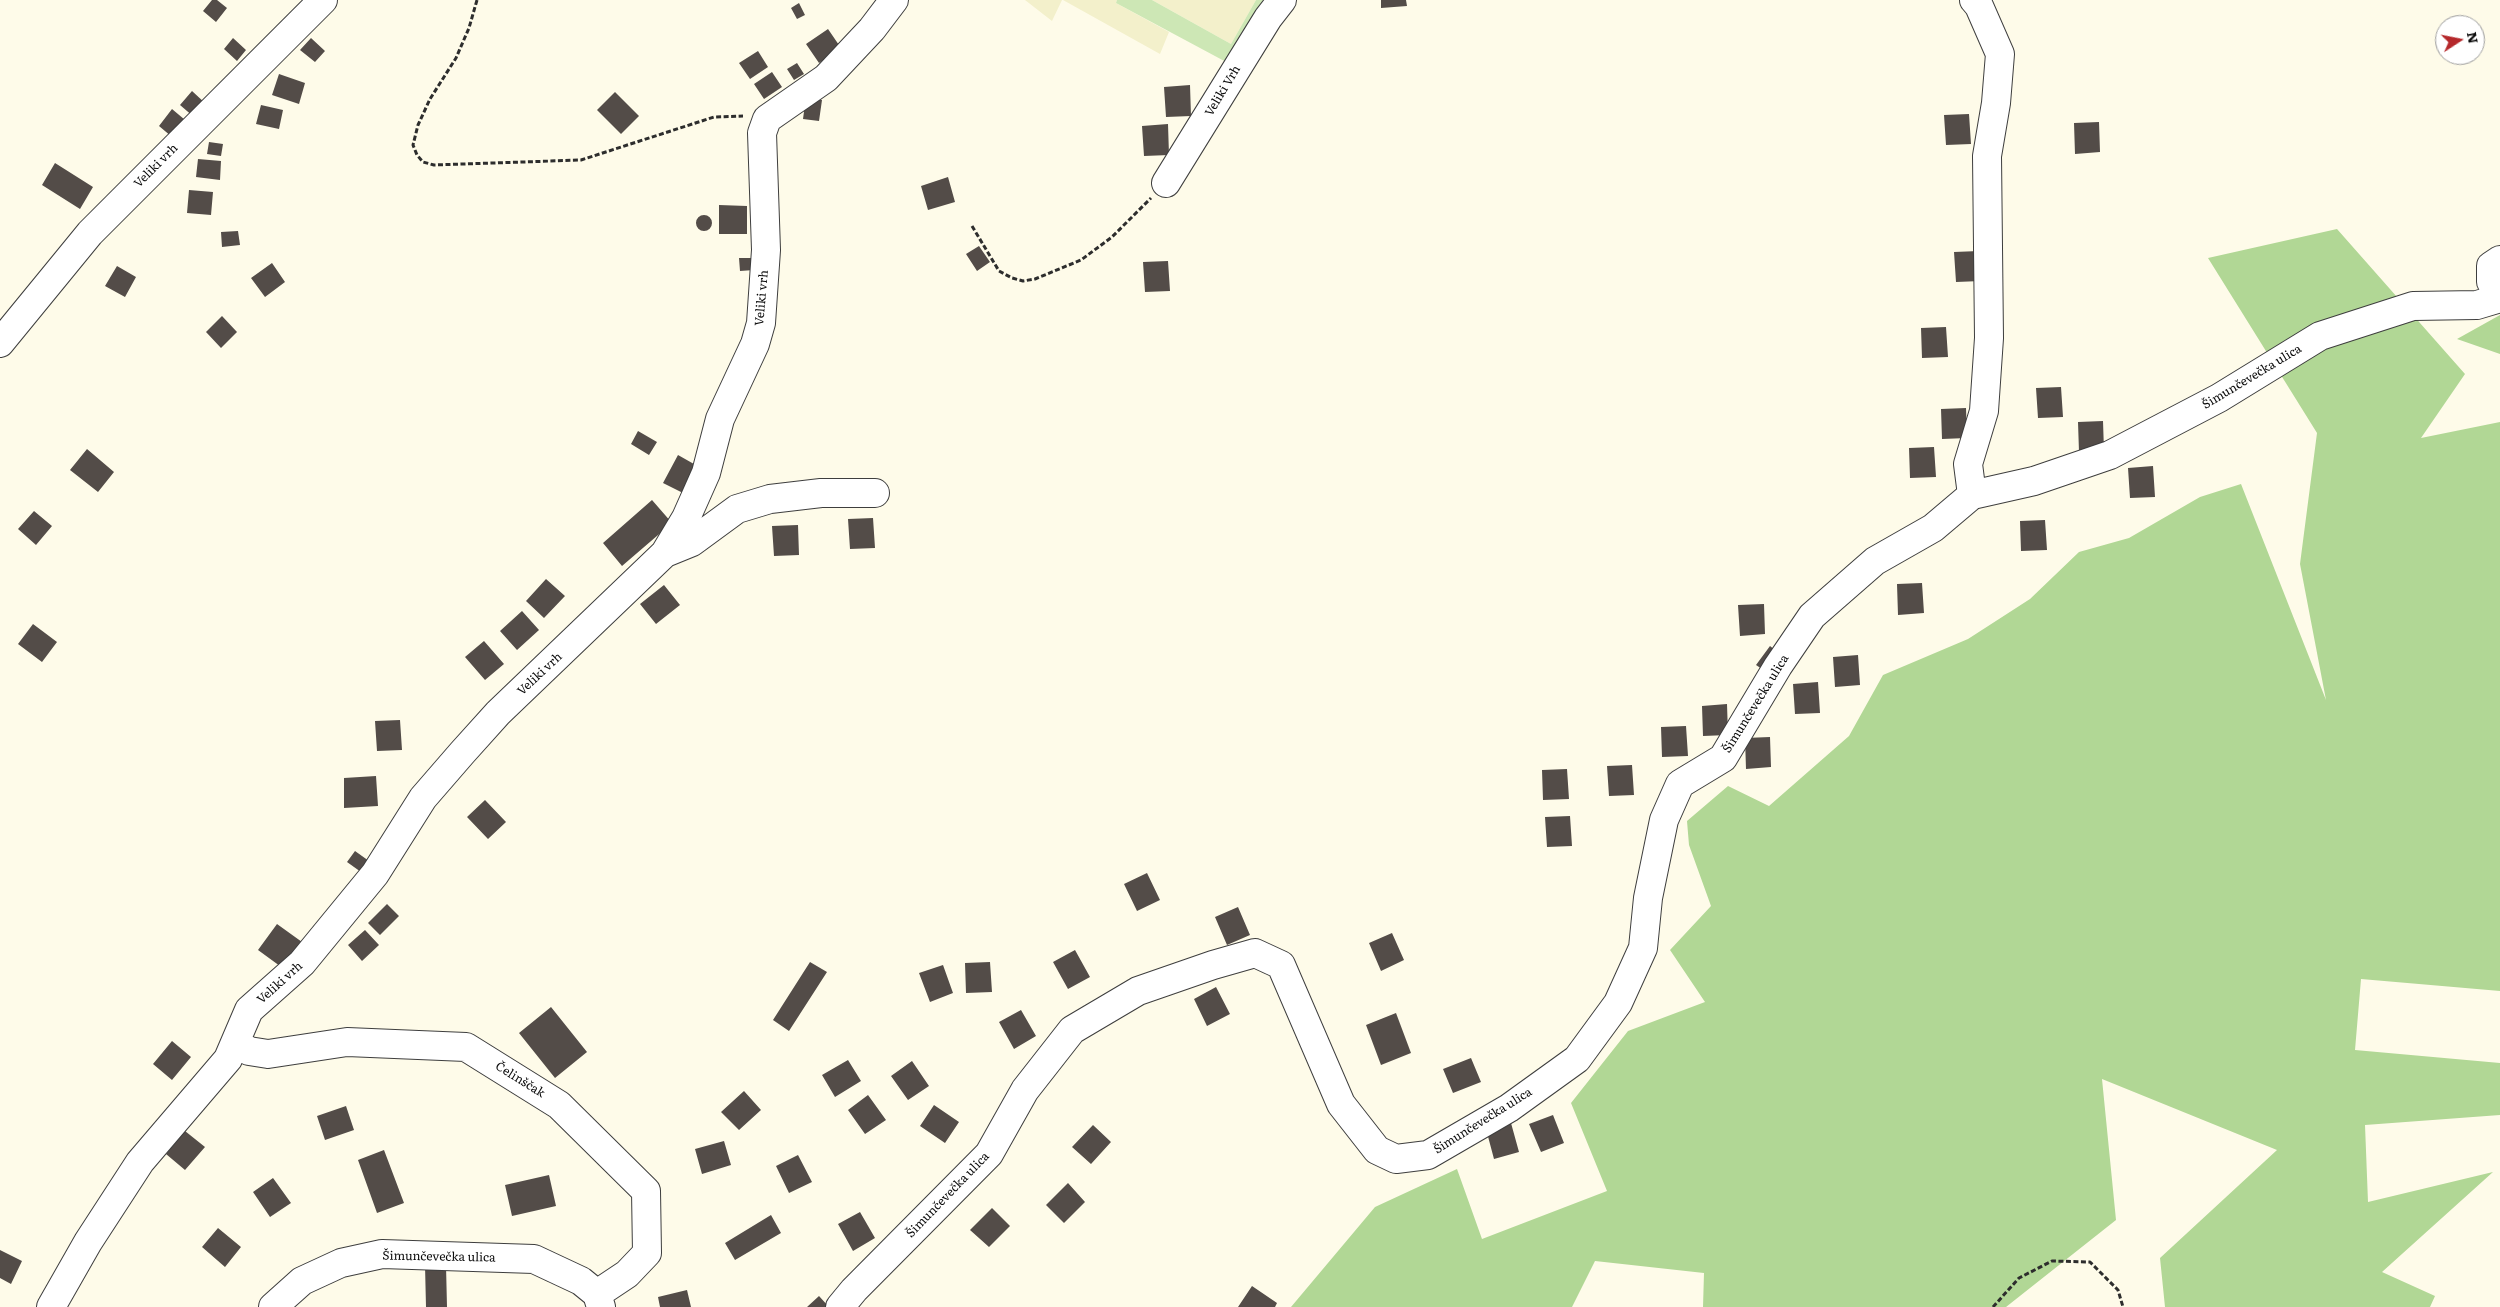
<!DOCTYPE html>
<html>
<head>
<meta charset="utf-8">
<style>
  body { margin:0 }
  #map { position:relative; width:2500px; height:1307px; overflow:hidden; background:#fefbe9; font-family:Literata,serif }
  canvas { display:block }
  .north { position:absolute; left:2435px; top:15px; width:50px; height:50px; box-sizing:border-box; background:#fff; border:1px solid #9d9d9d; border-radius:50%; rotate:79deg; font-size:14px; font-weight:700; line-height:20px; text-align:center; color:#0b0b0b }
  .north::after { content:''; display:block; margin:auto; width:18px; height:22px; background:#b5282b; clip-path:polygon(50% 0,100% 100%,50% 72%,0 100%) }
</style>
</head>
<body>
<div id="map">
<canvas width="2500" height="1307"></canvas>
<div class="north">N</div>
</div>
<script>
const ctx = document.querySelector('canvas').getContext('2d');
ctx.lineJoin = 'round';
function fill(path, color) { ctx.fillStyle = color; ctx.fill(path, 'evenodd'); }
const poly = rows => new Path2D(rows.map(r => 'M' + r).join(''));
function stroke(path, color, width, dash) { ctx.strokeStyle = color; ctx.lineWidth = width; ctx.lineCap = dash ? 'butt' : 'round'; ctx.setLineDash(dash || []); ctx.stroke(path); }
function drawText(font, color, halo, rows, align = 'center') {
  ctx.font = font + ' Literata,serif'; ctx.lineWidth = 5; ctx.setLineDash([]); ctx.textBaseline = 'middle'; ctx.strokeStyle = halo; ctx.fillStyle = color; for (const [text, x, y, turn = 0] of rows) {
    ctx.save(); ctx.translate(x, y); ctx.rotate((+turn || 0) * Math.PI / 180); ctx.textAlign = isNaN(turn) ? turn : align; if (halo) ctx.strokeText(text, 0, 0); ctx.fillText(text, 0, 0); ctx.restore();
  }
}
const farmland = poly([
  [1025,0,1062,0,1052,21],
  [1063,0,1117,0,1116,3,1169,32,1160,54],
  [1152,0,1256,0,1231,44]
]);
const green = poly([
  [1117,0,1152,0,1231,44,1256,0,1267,0,1228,63,1116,3]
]);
const forest = poly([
  [2337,229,2465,374,2421,438,2500,422,2500,991,2361,979,2355,1050,2500,1063,2500,1115,2365,1125,2368,1202,2493,1172,2382,1272,2435,1296,2430,1307,2165,1307,2160,1258,2277,1150,2102,1079,2116,1220,2006,1307,1703,1307,1704,1273,1595,1261,1572,1307,1291,1307,1375,1207,1457,1169,1482,1239,1607,1191,1571,1103,1628,1031,1705,1002,1670,950,1711,906,1689,845,1687,821,1728,786,1769,806,1849,736,1883,675,1968,639,2030,599,2079,552,2129,538,2200,497,2241,484,2326,700,2300,564,2317,433,2208,258],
  [2500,315,2500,354,2457,339]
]);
const building = poly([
  [212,0,217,0,227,8,216,22,203,11],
  [1381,0,1406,0,1407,6,1381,8],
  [799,3,805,15,797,19,791,8],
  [828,29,841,48,819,63,806,44],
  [233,38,246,50,237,61,224,49],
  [311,38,325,51,315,62,300,50],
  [758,51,768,67,750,79,739,63],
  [797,63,804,74,794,80,787,69],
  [772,72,782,87,764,99,754,84],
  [279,74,305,83,299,104,272,95],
  [1190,85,1191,116,1166,117,1164,87],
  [192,91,205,103,194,117,180,105],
  [615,92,639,116,621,134,597,110],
  [806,97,822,100,819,121,803,119],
  [261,105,283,110,279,129,256,124],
  [172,109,191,125,178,142,159,126],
  [1969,114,1971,144,1946,145,1944,115],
  [2099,122,2100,152,2075,154,2074,123],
  [1168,124,1169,155,1144,156,1142,126],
  [209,142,223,144,221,156,207,154],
  [198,159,221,161,220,180,196,177],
  [55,163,93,187,80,209,42,185],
  [948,177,955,202,928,210,921,186],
  [189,190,213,192,211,215,187,213],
  [719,205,747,206,747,234,719,234],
  '696 223a8 8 0 1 1 16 0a8 8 0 1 1-16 0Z',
  [238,231,240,245,222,247,221,232],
  [979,246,990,262,977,271,966,254],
  [1979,251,1981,281,1956,282,1954,252],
  [739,258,753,258,754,270,740,271],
  [1168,261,1170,291,1145,292,1143,262],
  [272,263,285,282,265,297,251,278],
  [117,266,136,277,125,297,105,286],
  [222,316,237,332,221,348,206,332],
  [1946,327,1948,357,1922,358,1921,328],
  [2061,387,2063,417,2038,418,2036,388],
  [1966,408,1967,438,1942,439,1941,409],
  [2103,421,2104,451,2079,452,2078,422],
  [638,431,657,442,649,455,631,444],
  [1934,447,1936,477,1910,478,1909,448],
  [87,449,114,472,98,492,70,470],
  [678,455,701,468,687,495,663,483],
  [2153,466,2155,497,2130,498,2128,468],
  [652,500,672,523,622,566,603,543],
  [34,511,52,526,36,545,18,529],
  [873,518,875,548,850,549,848,519],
  [2045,520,2047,550,2021,551,2020,521],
  [798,525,799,555,774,556,772,526],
  [546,579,565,596,544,618,526,601],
  [1922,583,1924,613,1898,615,1897,584],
  [664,585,680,605,656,624,640,604],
  [1764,604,1765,634,1740,636,1738,605],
  [522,611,539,630,517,650,500,631],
  [33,624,57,642,42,662,18,644],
  [484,641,504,664,485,680,465,657],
  [1770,646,1781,655,1768,673,1756,665],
  [1858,655,1860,685,1835,687,1833,657],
  [1818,682,1820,713,1795,714,1793,684],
  [1727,704,1728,735,1703,736,1702,706],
  [400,720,402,750,377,751,375,721],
  [1686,726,1688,756,1662,757,1661,727],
  [1770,737,1771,767,1746,769,1745,738],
  [1632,765,1634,795,1609,796,1607,766],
  [1567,769,1569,799,1543,800,1542,770],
  [376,776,378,806,344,808,344,778],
  [485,800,506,822,488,839,467,817],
  [1570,816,1572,846,1547,847,1545,817],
  [355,851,369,861,361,872,347,862],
  [1147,873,1160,900,1137,911,1124,884],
  [387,904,399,916,380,935,368,923],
  [1238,907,1250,935,1227,945,1215,917],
  [277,924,302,942,284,969,258,950],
  [365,930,379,945,362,961,348,945],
  [1392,933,1404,960,1381,971,1369,943],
  [1075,950,1090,977,1068,989,1053,962],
  [810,962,827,972,789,1031,773,1020],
  [990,962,992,992,966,993,965,963],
  [943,965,953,993,930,1002,919,973],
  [1216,987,1230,1014,1207,1026,1194,999],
  [551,1007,587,1052,555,1078,519,1033],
  [1021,1010,1036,1036,1014,1049,999,1022],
  [1396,1013,1411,1053,1381,1065,1366,1025],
  [172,1041,191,1057,172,1080,153,1064],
  [1471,1058,1481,1082,1453,1093,1443,1069],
  [848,1060,861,1081,835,1097,822,1075],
  [912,1061,929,1086,908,1100,891,1076],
  [744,1091,761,1110,739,1130,721,1112],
  [868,1095,886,1120,865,1134,848,1110],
  [934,1105,959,1122,945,1143,920,1126],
  [346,1106,354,1130,325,1140,317,1116],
  [1553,1115,1564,1143,1541,1152,1529,1124],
  [1511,1123,1519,1152,1494,1159,1486,1129],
  [1093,1125,1111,1142,1091,1164,1072,1147],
  [185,1131,205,1147,185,1170,166,1154],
  [724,1141,731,1165,702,1174,695,1149],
  [384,1150,404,1203,377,1213,358,1160],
  [798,1155,812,1182,789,1193,776,1166],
  [549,1175,556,1206,512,1216,505,1185],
  [273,1178,291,1203,270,1217,253,1192],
  [1068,1183,1085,1202,1064,1223,1046,1205],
  [992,1208,1010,1226,989,1247,970,1230],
  [860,1212,875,1238,853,1251,838,1224],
  [771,1215,781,1233,735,1260,725,1243],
  [218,1228,241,1247,225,1267,202,1247],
  [0,1250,22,1261,11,1284,0,1278],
  [425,1265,446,1265,447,1307,426,1307],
  [1252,1286,1277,1303,1275,1307,1238,1307],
  [687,1290,691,1307,660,1307,658,1297],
  [819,1296,829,1307,807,1307]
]);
const path = poly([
  [477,0,469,28,456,58,430,99,418,125,413,145,417,155,423,162,434,165,581,160,714,117,743,116],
  [972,226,999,271,1012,278,1023,281,1035,279,1081,260,1112,237,1151,198],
  [1993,1307,2019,1278,2052,1261,2090,1262,2118,1290,2123,1307]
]);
const minor = poly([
  [1166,183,1268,18,1282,0],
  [0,343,90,233,323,0],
  [1972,495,2034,481,2110,455,2219,398,2320,336,2413,306,2477,305,2497,299,2497,291,2491,282,2491,266,2500,260],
  [665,553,692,542,737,509,770,499,821,493,875,493],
  [236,1043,249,1051,268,1054,347,1042,466,1047,559,1105,646,1191,647,1253,627,1274,597,1294],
  [51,1307,88,1242,140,1162,228,1059,249,1010,302,963,375,874,423,798,462,753,498,713,665,553,686,518,706,473,720,419,755,344,761,323,766,250,762,133,767,119,826,78,872,29,894,0],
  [273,1307,302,1281,341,1263,382,1254,534,1259,581,1281,597,1294,601,1307],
  [840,1307,854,1290,989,1154,1025,1090,1072,1030,1138,991,1213,965,1255,953,1281,965,1341,1104,1377,1150,1396,1159,1428,1155,1509,1108,1577,1059,1618,1003,1643,948,1648,898,1664,820,1680,784,1723,758,1778,666,1812,616,1875,561,1933,528,1972,495,1968,464,1984,411,1989,338,1987,156,1996,103,2000,54,1979,6,1974,0]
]);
const streetNames = [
  ["Veliki Vrh",1223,91,-59],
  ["Veliki vrh",156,166,-45],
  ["Veliki vrh",762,298,-85],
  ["Šimunčevečka ulica",2252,377,-31],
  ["Veliki vrh",540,674,-43],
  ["Šimunčevečka ulica",1756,704,-58],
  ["Veliki vrh",280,983,-42],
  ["Čelinščak",520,1080,32],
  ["Šimunčevečka ulica",1483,1121,-32],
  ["Šimunčevečka ulica",948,1195,-46],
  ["Šimunčevečka ulica",439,1257,1]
];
fill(farmland, '#f3f0cb');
fill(green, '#cde7b5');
fill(forest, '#b1d795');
fill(building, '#534c48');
stroke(minor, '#3e3e3e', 30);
stroke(path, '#2d2d2d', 3, [5, 2.5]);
stroke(minor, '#fff', 28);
drawText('12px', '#0b0b0b', '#fff', streetNames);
</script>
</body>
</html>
